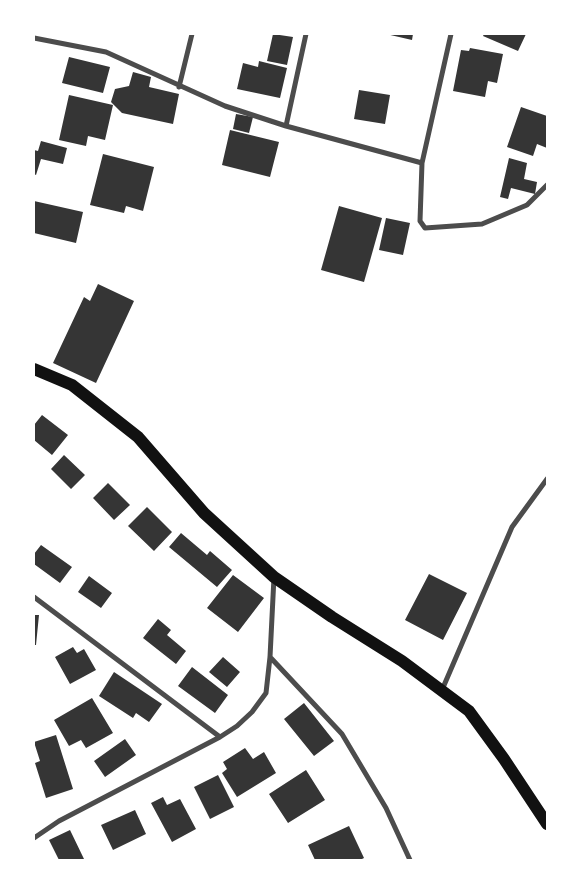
<!DOCTYPE html>
<html>
<head>
<meta charset="utf-8">
<style>
  body { margin:0 }
  #map { position:relative; width:581px; height:894px; overflow:hidden; background:#fff; font-family:Karla,sans-serif }
  canvas { display:block }
  .frame { position:absolute; inset:0; border:35px solid #fff; pointer-events:none }
</style>
</head>
<body>
<div id="map">
<canvas width="581" height="894"></canvas>
<div class="frame"></div>
</div>
<script>
const ctx = document.querySelector('canvas').getContext('2d');
ctx.lineJoin = 'round';
function fill(path, color) { ctx.fillStyle = color; ctx.fill(path, 'evenodd'); }
const poly = rows => new Path2D(rows.map(r => 'M' + r).join(''));
function stroke(path, color, width, dash) { ctx.strokeStyle = color; ctx.lineWidth = width; ctx.lineCap = dash ? 'butt' : 'round'; ctx.setLineDash(dash || []); ctx.stroke(path); }
const building = poly([
  [273,34,293,37,287,65,267,61],
  [386,34,413,34,412,40],
  [484,34,526,34,518,51,483,36],
  [470,48,503,54,497,83,488,81,485,97,453,91,461,50,469,51],
  [69,57,110,67,103,93,62,83],
  [259,61,287,68,280,98,237,89,243,63,258,67],
  [133,72,151,77,149,87,179,94,173,124,122,113,111,102,115,89,129,86],
  [359,90,390,95,385,124,354,119],
  [69,95,113,105,105,140,88,136,86,146,59,140],
  [521,107,547,116,547,148,537,144,533,156,507,147],
  [236,114,253,117,249,133,233,129],
  [230,130,279,142,270,177,222,165],
  [41,141,67,148,63,164,41,159,36,175,34,174,34,150,38,151],
  [103,154,154,167,143,211,126,206,124,213,90,205],
  [509,158,527,163,524,179,537,182,535,194,511,188,508,199,500,197],
  [34,201,83,212,76,243,34,233],
  [339,206,382,218,364,282,321,270],
  [386,218,410,223,403,255,379,250],
  [98,284,134,301,96,383,53,363,84,297,90,301],
  [42,415,68,435,52,455,34,440,34,425],
  [64,455,85,475,71,489,51,469],
  [108,483,130,505,114,520,93,498],
  [147,507,172,532,154,551,128,526],
  [181,533,207,555,210,551,232,570,217,587,169,547],
  [41,545,72,567,60,583,34,564,34,554],
  [429,574,467,593,443,640,405,620],
  [233,575,264,598,238,632,207,608],
  [89,576,112,593,101,608,78,592],
  [34,615,39,615,36,645,34,645],
  [158,619,171,630,167,635,186,651,176,664,143,638],
  [73,647,77,653,84,649,96,670,70,684,55,657],
  [223,657,240,672,227,687,209,672],
  [192,667,228,695,215,713,178,686],
  [114,672,162,704,149,722,136,713,133,718,99,696],
  [92,698,113,733,86,748,81,740,69,746,54,720],
  [304,703,334,741,314,756,284,719],
  [56,735,73,789,46,798,35,763,40,761,34,742],
  [125,739,136,755,105,777,94,761],
  [245,748,253,759,264,752,276,773,237,797,222,773,227,769,223,762],
  [306,770,325,800,288,823,269,794],
  [218,775,234,807,210,819,194,787],
  [163,797,167,805,180,799,196,829,172,842,151,803],
  [135,810,146,834,113,850,101,825],
  [349,826,364,858,360,860,315,860,308,845],
  [70,830,84,859,81,860,59,860,49,840]
]);
const minor = poly([
  [451,34,422,163,420,221,425,228,482,224,527,205,547,185],
  [34,38,106,52,225,106,286,126,422,163],
  [179,87,192,34],
  [286,126,306,34],
  [34,597,220,737],
  [270,657,342,734,386,808,410,860],
  [442,690,512,527,547,479],
  [34,838,59,821,220,737,237,726,252,712,266,693,270,657,274,577]
]);
const primary = poly([
  [34,369,72,385,138,437,204,513,274,577,332,617,402,661,469,711,504,759,547,824]
]);
fill(building, '#353535');
stroke(minor, '#4c4c4c', 5);
stroke(primary, '#111', 12);
</script>
</body>
</html>
